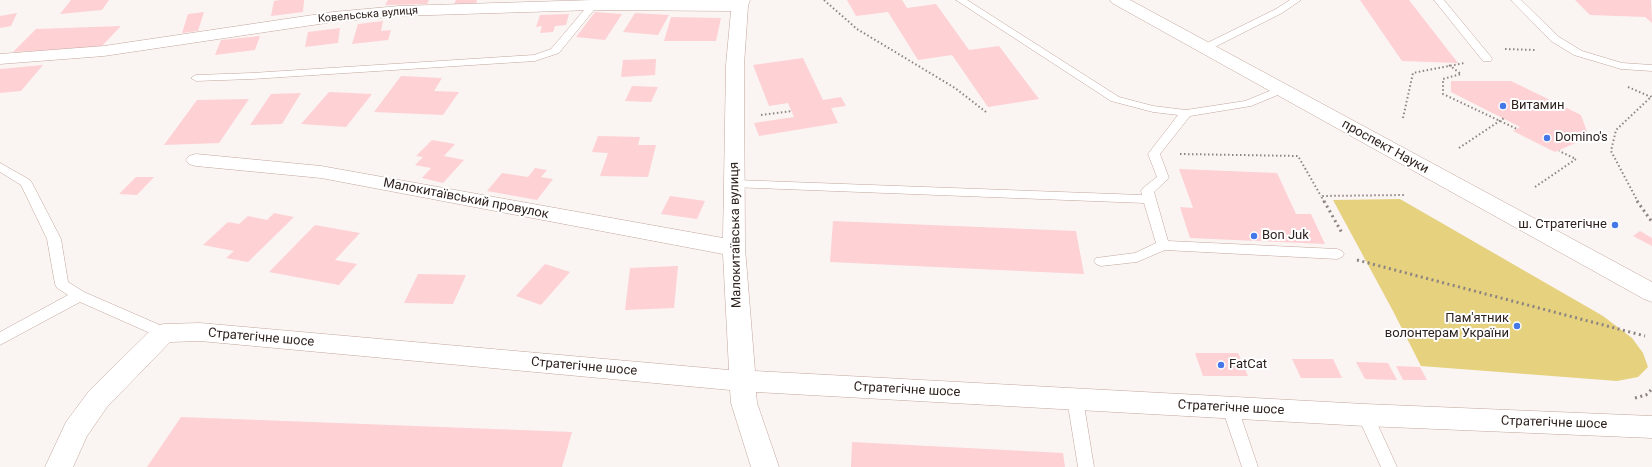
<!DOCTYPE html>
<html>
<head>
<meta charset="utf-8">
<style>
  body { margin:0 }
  canvas { display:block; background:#faf4f2 }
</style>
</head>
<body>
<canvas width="1652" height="467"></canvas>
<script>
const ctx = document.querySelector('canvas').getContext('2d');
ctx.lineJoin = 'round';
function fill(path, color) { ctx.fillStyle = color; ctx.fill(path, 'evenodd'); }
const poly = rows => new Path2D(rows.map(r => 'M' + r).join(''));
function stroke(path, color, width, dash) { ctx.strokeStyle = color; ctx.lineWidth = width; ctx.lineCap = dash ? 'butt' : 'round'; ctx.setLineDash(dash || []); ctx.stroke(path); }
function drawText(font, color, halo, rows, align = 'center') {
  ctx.font = font + ' Roboto,sans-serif'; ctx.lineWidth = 4; ctx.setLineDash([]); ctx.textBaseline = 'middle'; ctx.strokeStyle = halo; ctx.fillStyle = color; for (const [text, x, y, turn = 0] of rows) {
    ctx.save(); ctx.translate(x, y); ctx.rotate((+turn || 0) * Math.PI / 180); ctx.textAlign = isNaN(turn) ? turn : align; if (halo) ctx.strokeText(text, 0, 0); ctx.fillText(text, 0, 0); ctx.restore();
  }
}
const green = poly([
  [1400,199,1603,316,1632,338,1643,353,1648,367,1638,377,1617,381,1421,366,1393,311,1333,200]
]);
const building = poly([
  [71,0,109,0,102,10,60,14],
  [280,0,304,0,303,12,271,16,274,1],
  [388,0,429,0,427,4,385,5],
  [456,0,477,0,476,3,454,4],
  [847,0,902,0,907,8,936,4,969,50,999,46,1039,99,988,107,952,55,918,60,888,12,856,16],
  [1360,0,1409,0,1458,63,1402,61],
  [1575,0,1651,0,1652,23,1645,17,1590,15],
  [204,12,198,31,182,33,188,14],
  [595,12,622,14,605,40,576,37],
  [17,13,11,26,0,28,0,16],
  [635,13,669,15,658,35,623,32],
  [569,14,566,25,555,26,553,32,540,33,542,26,536,27,540,15],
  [671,17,721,18,716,41,664,41],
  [383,21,381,31,391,30,388,40,352,44,358,24],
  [121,26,100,48,13,52,36,29],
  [340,28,338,43,305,47,308,32],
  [260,36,255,50,215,55,221,40],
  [803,58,823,100,841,97,846,106,831,108,838,123,759,136,754,123,794,117,788,103,769,106,753,65],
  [656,59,655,75,621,77,623,60],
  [43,65,21,91,0,93,0,69],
  [401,76,442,78,434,91,459,92,443,115,374,112],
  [1451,81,1511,81,1581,115,1589,137,1555,152,1513,131,1520,127,1451,92],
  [632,86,658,87,651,102,625,101],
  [329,92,372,94,346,127,301,124],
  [301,93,282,124,250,125,271,94],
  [249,99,219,143,164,145,197,100],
  [598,136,640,137,638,145,656,145,648,177,600,176,608,153,592,152],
  [432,140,455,144,444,156,464,160,443,183,422,178,431,168,415,165,423,157,416,156],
  [535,168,547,170,541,177,553,179,537,200,487,191,502,173,528,177],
  [1179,169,1277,173,1296,214,1311,214,1325,244,1190,238,1180,207,1193,208],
  [136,177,154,177,137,195,119,194],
  [670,196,705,201,697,219,661,214],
  [274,213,294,217,248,262,226,258,234,251,203,245,228,222,239,224,248,216,267,220],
  [833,221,1076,231,1084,274,830,262],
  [315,225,360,233,335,260,357,264,339,285,269,272],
  [1640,231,1652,238,1652,246,1633,236],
  [545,264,570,272,541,305,516,296],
  [678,266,674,308,625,310,630,268],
  [418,274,466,275,453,304,404,303],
  [1195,353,1238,353,1248,376,1203,376],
  [1292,359,1333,359,1342,378,1301,378],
  [1356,362,1388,363,1397,380,1365,379],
  [1396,366,1420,367,1427,380,1403,380],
  [181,417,572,432,562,467,147,467],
  [852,442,1063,453,1065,467,851,467]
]);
const pathFar1 = poly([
  [824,0,857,29,955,88,986,112],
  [1505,49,1536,50],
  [1449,65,1461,74,1443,79,1443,94,1517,129],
  [1628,87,1651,97],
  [761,115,792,111],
  [1403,118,1413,73,1464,63],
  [1459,148,1504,118],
  [1180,154,1298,156,1321,196],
  [1535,187,1576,159,1559,151],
  [1324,202,1321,196,1406,195],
  [1638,202,1611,151,1616,130,1652,96]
]);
const path = poly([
  [1324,201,1342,233],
  [1637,201,1652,222],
  [1357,260,1645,336],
  [1635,398,1646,395,1652,389]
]);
const service = poly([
  [956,0,967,0,1119,97,1153,106,1186,110,1245,101,1277,88,1285,88,1286,90,1285,92,1251,106,1190,116,1160,154,1169,178,1154,192,1168,241,1337,249,1342,251,1344,254,1342,257,1337,259,1165,250,1137,262,1101,266,1096,264,1094,261,1096,258,1135,253,1156,243,1144,203,731,187,729,184,731,181,735,180,1142,195,1141,191,1143,188,1157,177,1148,154,1178,115,1153,112,1111,101,956,0],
  [1290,0,1301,0,1282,13,1209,50,1205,51,1200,48,1201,46,1276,9,1290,0],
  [1434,0,1444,0,1491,57,1492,59,1491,61,1483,61,1434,0],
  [1511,0,1521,0,1559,37,1582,51,1622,63,1652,65,1652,71,1621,69,1574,55,1551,41,1511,0],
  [593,2,598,5,559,53,535,61,252,79,196,81,191,78,196,75,252,73,534,55,551,49,590,3,593,2],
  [0,163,30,180,32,183,61,239,68,282,84,292,169,329,171,333,169,337,164,339,159,337,80,302,0,345,0,332,68,295,57,288,55,284,47,239,21,185,0,172,0,163],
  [1075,393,1080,395,1083,399,1094,467,1078,467,1067,399,1070,395,1075,393],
  [1230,402,1236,403,1238,408,1258,467,1242,467,1222,408,1224,403,1230,402],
  [1365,409,1371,410,1397,467,1381,467,1357,415,1359,410,1365,409]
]);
const minor = poly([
  [593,0,750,0,748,6,744,65,745,248,755,371,1365,404,1652,416,1652,438,1365,426,756,392,757,403,779,467,751,467,731,403,730,390,200,341,170,342,107,407,87,436,73,467,45,467,66,422,89,391,155,326,164,324,200,323,729,370,723,254,321,178,196,166,189,164,186,160,189,156,196,154,321,166,723,238,726,65,731,11,593,10,399,16,333,22,104,56,0,64,0,54,104,46,333,12,399,6,593,0]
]);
const secondary = poly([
  [1110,0,1130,0,1652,282,1652,302,1644,299,1112,3,1110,0]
]);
const markers = [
  [1503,106,4,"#4478e9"],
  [1547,138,4,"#4478e9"],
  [1615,225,4,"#4478e9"],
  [1254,236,4,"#4478e9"],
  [1517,326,4,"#4478e9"],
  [1221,365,4,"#4478e9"]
];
const farStreetnames = [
  ["Ковельська вулиця",368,15,-5]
];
const poiNames = [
  ["Витамин",1511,106],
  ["Domino's",1555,138],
  ["ш. Стратегічне",1607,225,"right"],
  ["Bon Juk",1262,236],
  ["Пам'ятник",1509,319,"right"],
  ["волонтерам України",1509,334,"right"],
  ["FatCat",1229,365]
];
const streetNames = [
  ["проспект Науки",1385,147,29],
  ["Малокитаївський провулок",466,199,11],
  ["Малокитаївська вулиця",736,235,-91],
  ["Стратегічне шосе",261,338,5],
  ["Стратегічне шосе",584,367,5],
  ["Стратегічне шосе",907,390,3],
  ["Стратегічне шосе",1231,408,3],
  ["Стратегічне шосе",1554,423,2]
];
fill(green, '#e6d17f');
fill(building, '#fed1d5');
stroke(service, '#c3a69b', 1);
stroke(minor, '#c3a69b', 1);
stroke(secondary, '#c3a69b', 1);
stroke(pathFar1, '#8d8481', 2, [1.5, 2.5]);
stroke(path, '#8d8481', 3, [2, 3.5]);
fill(service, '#fff');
fill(minor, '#fff');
fill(secondary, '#fff');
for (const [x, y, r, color] of markers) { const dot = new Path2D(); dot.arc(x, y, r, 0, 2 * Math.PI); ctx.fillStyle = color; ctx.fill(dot); stroke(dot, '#fff', 1.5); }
drawText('11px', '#2f231f', '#fff', farStreetnames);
drawText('13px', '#2f231f', '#fff', poiNames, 'left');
drawText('13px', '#2f231f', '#fff', streetNames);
</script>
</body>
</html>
